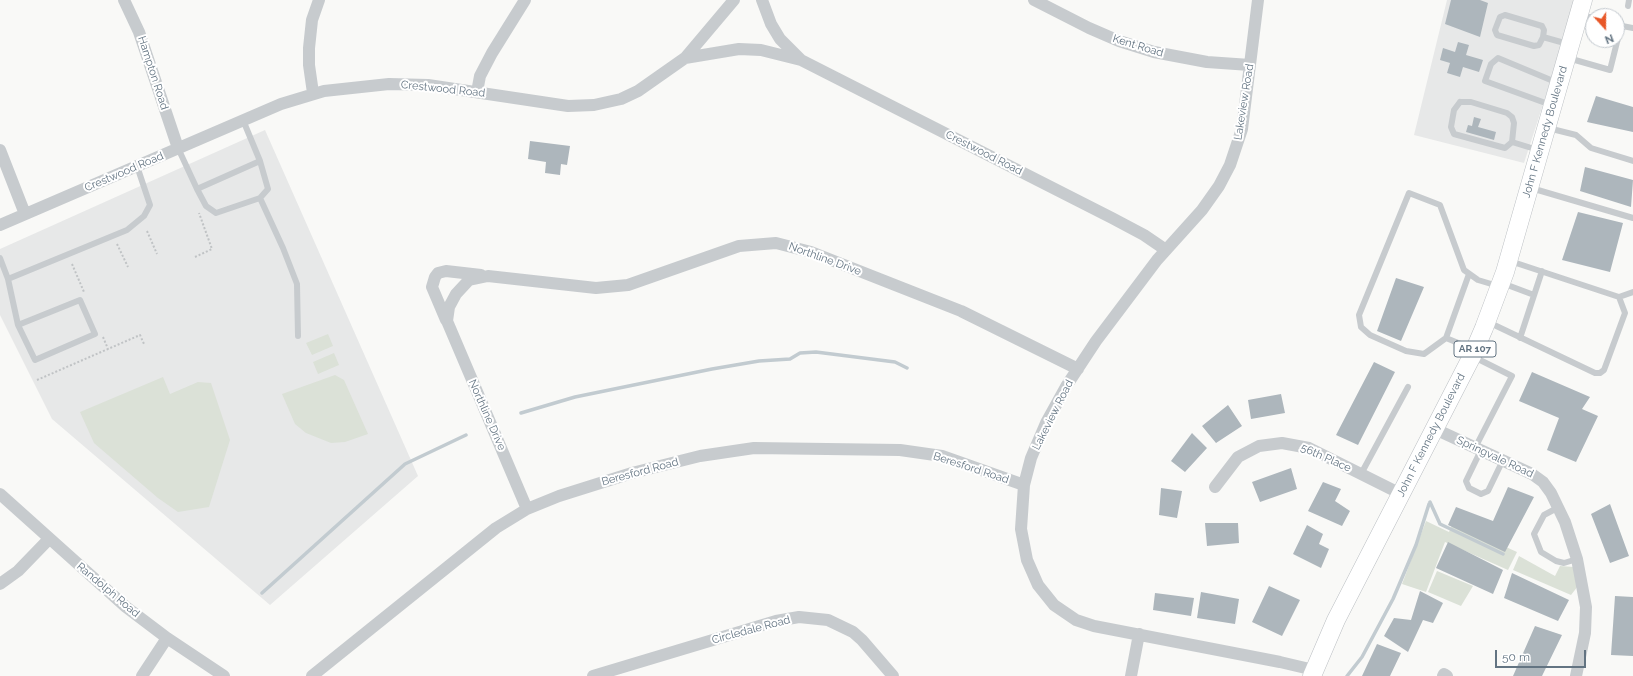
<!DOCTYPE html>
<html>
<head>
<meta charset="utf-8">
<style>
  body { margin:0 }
  #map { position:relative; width:1633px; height:676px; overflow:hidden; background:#f9f9f7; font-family:Raleway,sans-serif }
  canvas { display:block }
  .north { position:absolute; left:1585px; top:8px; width:40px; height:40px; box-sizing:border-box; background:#fff; border:1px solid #c1c7cd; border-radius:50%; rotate:159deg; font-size:11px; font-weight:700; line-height:16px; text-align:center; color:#637482 }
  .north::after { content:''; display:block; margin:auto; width:14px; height:18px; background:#e85728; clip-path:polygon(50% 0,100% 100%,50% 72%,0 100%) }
  .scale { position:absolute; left:1495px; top:650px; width:91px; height:18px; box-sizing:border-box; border:2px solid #637482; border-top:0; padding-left:5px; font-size:12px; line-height:14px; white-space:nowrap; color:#637482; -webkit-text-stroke:3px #fff; paint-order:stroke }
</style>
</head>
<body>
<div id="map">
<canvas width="1633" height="676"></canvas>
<div class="north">N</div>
<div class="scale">50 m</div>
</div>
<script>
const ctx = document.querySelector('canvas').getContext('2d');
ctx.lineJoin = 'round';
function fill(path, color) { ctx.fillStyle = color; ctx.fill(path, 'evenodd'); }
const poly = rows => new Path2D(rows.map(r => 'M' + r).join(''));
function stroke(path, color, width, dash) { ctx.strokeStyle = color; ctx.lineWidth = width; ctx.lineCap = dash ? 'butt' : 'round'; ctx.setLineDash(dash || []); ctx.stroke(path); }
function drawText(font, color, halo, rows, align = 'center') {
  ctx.font = font + ' Raleway,sans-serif'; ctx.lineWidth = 4; ctx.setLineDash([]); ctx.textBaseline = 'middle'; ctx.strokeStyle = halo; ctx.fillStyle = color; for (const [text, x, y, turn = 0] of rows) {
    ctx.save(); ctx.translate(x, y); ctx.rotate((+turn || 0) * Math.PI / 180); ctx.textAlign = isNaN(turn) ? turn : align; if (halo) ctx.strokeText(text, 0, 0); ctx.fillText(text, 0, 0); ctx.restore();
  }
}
const built = poly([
  [1447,0,1577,0,1524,163,1414,135],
  [265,130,418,476,270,605,52,419,0,315,0,249]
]);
const green = poly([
  [328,334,333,346,312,355,306,343],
  [334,353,339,365,318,374,313,362],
  [335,375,344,380,368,434,345,442,331,443,306,433,295,424,282,394],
  [163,377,170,394,198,382,211,383,230,440,209,507,178,512,158,498,94,443,80,412],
  [1426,521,1449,532,1453,523,1517,552,1508,570,1445,542,1426,592,1402,584],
  [1519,556,1555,576,1560,566,1574,567,1578,586,1571,595,1513,570],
  [1437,571,1473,586,1461,606,1428,592]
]);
const stream = poly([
  [521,413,575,397,712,369,759,361,790,359,800,353,816,352,895,362,907,368],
  [1430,502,1440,524,1503,554],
  [262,593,405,464,466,435],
  [1347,676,1362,657,1393,599,1416,545,1429,504]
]);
const building = poly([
  [1451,0,1480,0,1488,3,1480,37,1445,24],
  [1458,42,1469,45,1466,55,1483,60,1479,72,1463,67,1460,77,1447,73,1450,63,1440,60,1443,48,1455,52],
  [1596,96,1633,107,1633,132,1587,122],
  [1474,117,1481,119,1478,127,1496,132,1494,140,1466,132,1468,125,1472,126],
  [530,141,570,146,567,165,561,164,560,175,545,173,546,162,528,159],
  [1585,167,1633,180,1631,207,1580,191],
  [1578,212,1623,223,1610,272,1562,260],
  [1396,278,1424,287,1401,341,1377,331],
  [1374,362,1395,372,1358,445,1336,435],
  [1532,372,1590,397,1582,409,1598,416,1576,462,1547,450,1559,418,1519,401],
  [1281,394,1285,413,1251,419,1248,400],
  [1228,405,1242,426,1216,443,1202,426],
  [1192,433,1207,448,1185,472,1171,461],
  [1291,468,1297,489,1260,502,1252,482],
  [1323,482,1341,489,1335,501,1350,511,1342,526,1308,511],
  [1508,487,1534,497,1505,552,1448,525,1456,507,1493,521],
  [1161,488,1182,491,1177,518,1159,515],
  [1610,504,1629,556,1610,563,1591,514],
  [1205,523,1238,523,1239,543,1207,546],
  [1307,525,1323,534,1319,544,1329,549,1321,568,1293,554],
  [1448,542,1503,570,1493,594,1436,568],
  [1512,573,1569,600,1558,621,1504,598],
  [1269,586,1300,600,1282,636,1252,622],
  [1420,591,1443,603,1433,623,1423,620,1408,652,1384,636,1394,618,1411,620],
  [1201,592,1239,599,1235,624,1197,618],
  [1155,593,1194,598,1191,616,1153,610],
  [1615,596,1633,597,1633,656,1611,655],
  [1535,626,1562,635,1542,676,1513,676],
  [1377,644,1401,653,1390,676,1362,676]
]);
const path = poly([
  [147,231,157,254],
  [117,244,128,267],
  [195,257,212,249,199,213],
  [72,264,84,292],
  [103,337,108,349],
  [37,380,140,335,144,344]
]);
const lane = poly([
  [1628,6,1629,0],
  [1505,15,1542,26,1544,30,1543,37,1539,45,1534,46,1497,35,1495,30,1500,17,1505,15],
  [1581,15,1593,18],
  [1617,25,1633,28],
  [1543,37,1568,44],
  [1568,58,1610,70,1621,26],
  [1460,102,1471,102,1507,113,1512,117,1514,123,1512,142,1505,148,1454,134,1451,127,1454,110,1460,102],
  [1551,105,1485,81,1491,64,1498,58,1558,83],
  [1548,128,1576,135,1591,148,1633,161],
  [1512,142,1538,150],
  [178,148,197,189,260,161,243,120],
  [1531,188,1633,218],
  [197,189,206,206,216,213,260,198,268,189,260,161],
  [260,198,283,248,297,284,298,336],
  [0,258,8,279,127,230,144,216,150,205,137,166],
  [1510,261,1619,297,1633,292],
  [8,279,18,325,80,300,95,334,35,360,18,325],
  [1502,283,1534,295],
  [1488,322,1595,373,1600,373,1604,370,1625,313,1619,297],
  [1446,338,1469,274],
  [1520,338,1542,271],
  [1473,349,1446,338,1424,354,1406,351,1370,335,1361,327,1359,315,1409,193,1440,205,1464,270,1478,280,1498,286],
  [1474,357,1512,376,1475,448],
  [1481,450,1466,481,1469,488,1481,494,1488,491,1503,460],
  [1361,474,1408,387],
  [1559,507,1544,515,1534,534,1541,552,1556,561,1564,563,1577,559]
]);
const street = poly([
  [124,0,139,32,178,148],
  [762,0,771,24,780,39,801,60,1112,218,1144,235,1166,250],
  [1034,0,1089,28,1119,41,1154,52,1207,62,1250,65],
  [1258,0,1242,129,1230,165,1219,186,1202,210,1157,260,1096,341,1067,385,1046,423,1031,458,1024,485,1021,529,1027,560,1038,585,1054,605,1076,620,1094,626,1280,662,1314,670],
  [685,58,734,0],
  [477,92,480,76,492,53,525,0],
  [313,93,309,65,309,48,312,20,319,0],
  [0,150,25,214],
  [0,225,281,104,324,91,389,84,428,85,568,106,594,105,621,99,638,91,685,58,739,49,761,50,801,60],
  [446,320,432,287,435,277,438,273,446,271,481,275],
  [1435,429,1532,474,1543,482,1551,493,1565,522,1577,559,1586,607,1585,633,1576,676],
  [1215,487,1238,457,1259,446,1282,443,1309,448,1401,494],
  [0,494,126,607,167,638,224,676],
  [527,509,447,321,449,307,456,294,469,280,488,276,596,288,628,285,739,246,776,243,811,252,961,311,1078,369],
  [0,584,18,571,49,539],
  [142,676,167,638],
  [312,676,496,528,527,509,559,496,632,473,700,456,754,448,900,450,942,456,1024,485],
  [593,676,776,621,799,617,828,620,853,632,862,640,893,676],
  [1131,676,1139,634],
  [1443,676,1444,674,1447,676]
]);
const primary = poly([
  [1312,676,1336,620,1472,356,1484,328,1505,272,1583,0]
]);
const shields = [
  [1475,349,42]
];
const shieldNames = [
  ["AR 107",1475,349]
];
const streetNames = [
  ["Kent Road",1138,46,17],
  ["Hampton Road",153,73,72],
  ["Crestwood Road",443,89,6],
  ["Lakeview Road",1244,102,-81],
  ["John F Kennedy Boulevard",1545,132,-74],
  ["Crestwood Road",984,153,27],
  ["Crestwood Road",124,172,-23],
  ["Northline Drive",825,259,20],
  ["Northline Drive",487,415,66],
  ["Lakeview Road",1053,415,-63],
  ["John F Kennedy Boulevard",1431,435,-63],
  ["Springvale Road",1495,457,25],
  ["56th Place",1326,458,24],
  ["Beresford Road",971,468,18],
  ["Beresford Road",640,472,-15],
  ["Randolph Road",108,590,40],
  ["Circledale Road",751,630,-15]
];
fill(built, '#e7e8e8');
fill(green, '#dbe1d7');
stroke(stream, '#c2cbd0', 3.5);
fill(building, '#adb6bc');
stroke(primary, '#babec2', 19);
stroke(path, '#c0c3c5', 2, [2, 2]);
stroke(lane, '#c7cbce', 6);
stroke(street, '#c7cbce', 12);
stroke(primary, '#fff', 18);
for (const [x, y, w] of shields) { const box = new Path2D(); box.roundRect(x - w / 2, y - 8, w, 16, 3); ctx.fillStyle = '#fff'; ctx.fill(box); stroke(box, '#637482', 1); }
drawText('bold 10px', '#637482', null, shieldNames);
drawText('11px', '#637482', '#fff', streetNames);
</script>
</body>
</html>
